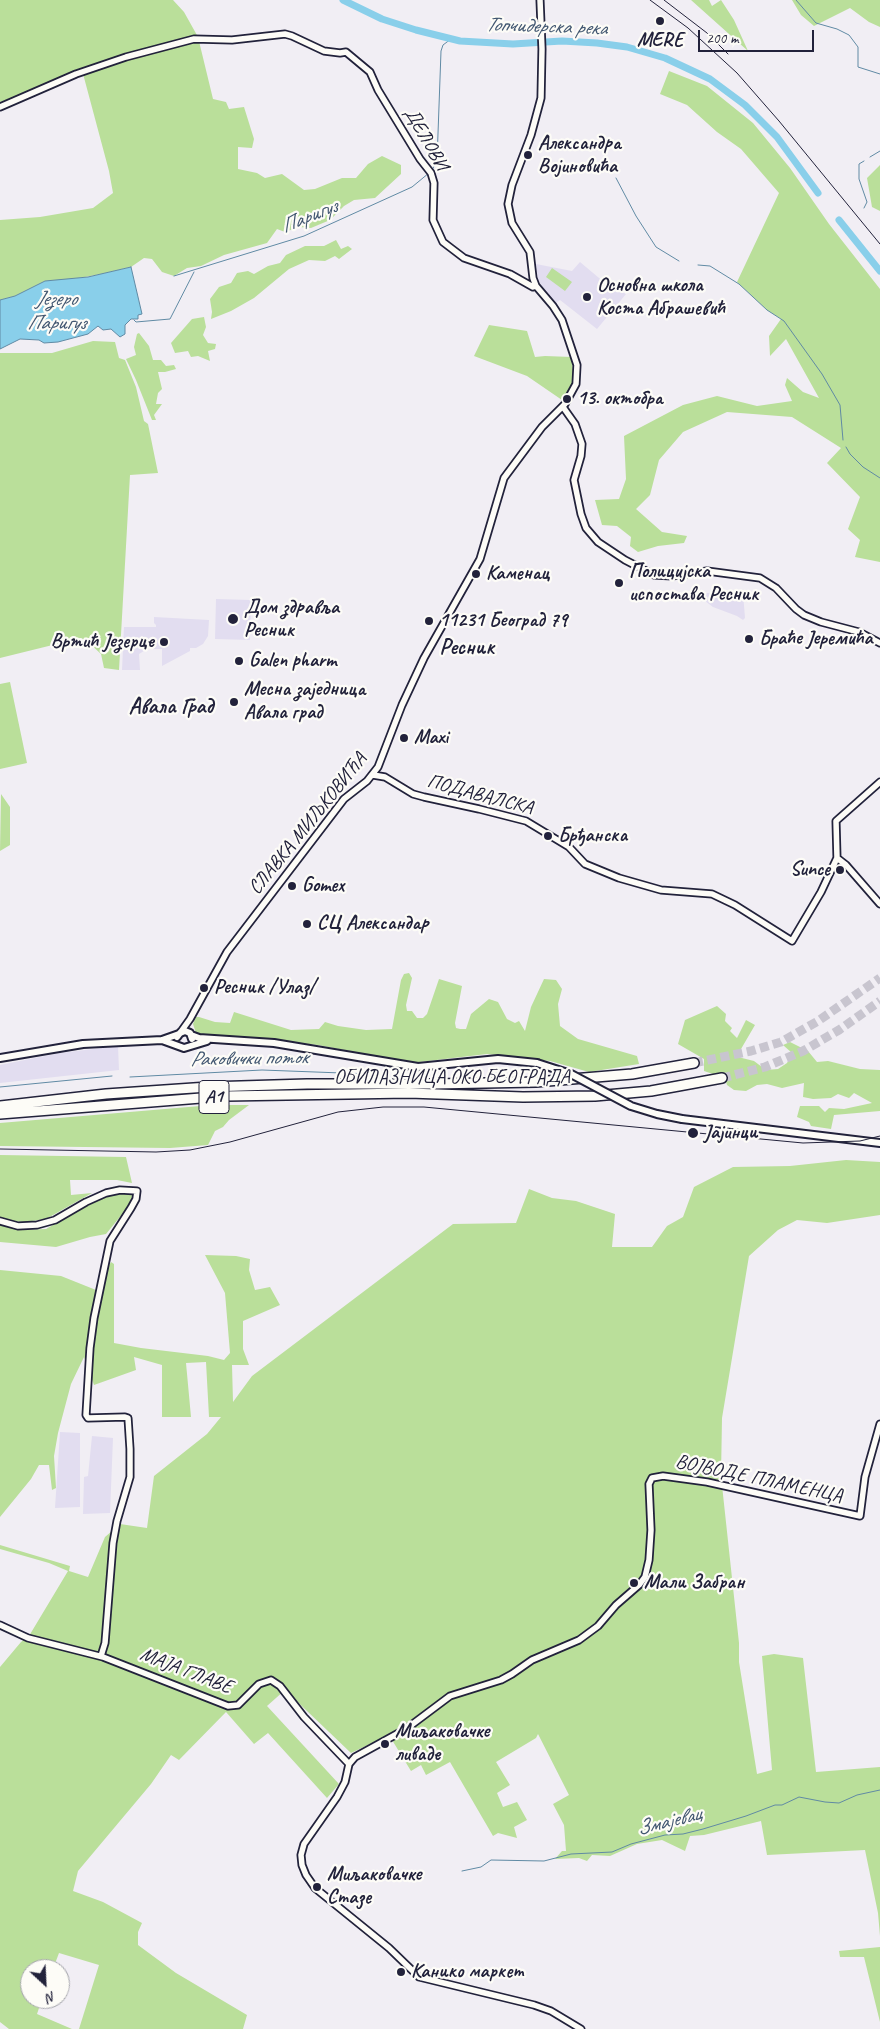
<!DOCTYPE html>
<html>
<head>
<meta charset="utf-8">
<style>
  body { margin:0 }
  #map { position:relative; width:880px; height:2029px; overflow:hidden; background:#f1eef4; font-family:Caveat,sans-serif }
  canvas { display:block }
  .north { position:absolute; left:20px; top:1959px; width:50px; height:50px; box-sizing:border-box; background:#fdfcf7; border:1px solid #a5a5ac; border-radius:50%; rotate:155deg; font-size:14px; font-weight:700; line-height:20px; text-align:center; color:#22223b }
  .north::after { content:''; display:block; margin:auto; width:18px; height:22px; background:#22223b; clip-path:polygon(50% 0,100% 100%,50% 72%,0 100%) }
  .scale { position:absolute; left:698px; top:30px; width:116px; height:22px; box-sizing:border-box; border:2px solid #22223b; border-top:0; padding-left:6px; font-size:15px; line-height:18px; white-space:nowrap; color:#22223b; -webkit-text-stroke:4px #fdfcf7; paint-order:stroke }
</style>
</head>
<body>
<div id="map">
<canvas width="880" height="2029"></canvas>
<div class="north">N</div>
<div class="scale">200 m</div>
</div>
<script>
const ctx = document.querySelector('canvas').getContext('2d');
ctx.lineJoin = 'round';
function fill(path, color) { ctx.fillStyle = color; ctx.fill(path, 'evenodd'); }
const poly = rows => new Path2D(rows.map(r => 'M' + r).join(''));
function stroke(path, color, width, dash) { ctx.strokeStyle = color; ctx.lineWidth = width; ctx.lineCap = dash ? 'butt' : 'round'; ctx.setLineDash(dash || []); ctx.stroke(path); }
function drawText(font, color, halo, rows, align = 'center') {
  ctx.font = font + ' Caveat,sans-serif'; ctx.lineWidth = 4.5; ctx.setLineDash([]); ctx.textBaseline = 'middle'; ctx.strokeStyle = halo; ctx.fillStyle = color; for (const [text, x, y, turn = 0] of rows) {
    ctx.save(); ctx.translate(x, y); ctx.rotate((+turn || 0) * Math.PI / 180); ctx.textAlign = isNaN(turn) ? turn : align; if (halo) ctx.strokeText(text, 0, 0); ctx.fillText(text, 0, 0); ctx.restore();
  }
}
const built = poly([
  [580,262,605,283,626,294,597,329,560,300,556,303,544,292,538,279,536,264,572,271],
  [703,593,743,593,745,618,743,620,737,616,713,607,701,598],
  [216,599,251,600,250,640,215,639],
  [154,617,209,620,208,636,203,644,196,648,190,648,190,651,162,666,162,649,147,649,139,654,140,670,122,670,124,627,156,627,156,625,154,623],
  [118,1046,119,1070,0,1083,0,1065,60,1053],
  [60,1432,80,1433,80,1507,55,1508],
  [92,1436,113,1438,110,1513,83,1514,84,1477,88,1476]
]);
const green = poly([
  [0,0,173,0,184,12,198,37,213,99,226,102,229,109,244,107,254,139,252,148,238,147,238,169,257,173,265,178,282,174,304,190,315,189,342,178,356,178,368,164,382,156,401,165,401,174,375,198,354,200,344,206,330,220,311,228,299,227,285,232,277,229,267,243,224,255,201,266,187,268,174,276,162,272,152,259,144,258,131,267,101,274,69,280,45,281,15,296,0,300,0,220,40,217,93,208,113,193,109,171,82,70,32,92,0,102],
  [691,0,709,0,712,6,721,0,734,20,748,51],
  [792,0,880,0,880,27,869,22,850,8,814,26,801,15],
  [669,71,707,86,753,123,790,168,829,224,880,289,880,562,855,557,860,540,848,529,860,497,827,463,841,448,792,417,727,412,683,432,659,460,650,495,636,509,662,532,687,536,684,543,658,546,638,552,630,546,631,537,617,526,602,525,595,500,619,499,626,479,624,436,683,405,717,396,757,406,792,401,785,385,787,378,803,392,819,398,786,339,770,356,769,336,781,319,767,310,737,282,779,193,741,149,717,132,687,105,660,94],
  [880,165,880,211,872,207,867,178],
  [336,240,341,249,348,246,352,249,339,259,335,256,325,261,309,260,289,269,254,298,231,311,211,319,212,312,210,299,219,287,231,283,237,273,248,271,254,274,268,266,280,263,286,255,305,246,324,246],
  [552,268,572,282,565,291,546,277],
  [204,317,206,327,203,335,208,343,216,344,215,349,208,351,210,361,198,356,191,357,188,351,175,353,171,343,192,319],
  [489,325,527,331,535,357,545,356,572,357,574,384,562,400,527,376,474,356],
  [139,333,149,346,153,360,161,360,166,366,174,365,176,369,165,372,158,372,162,389,158,393,156,404,162,404,154,415,156,420,152,420,136,380,126,359,136,355,134,347,137,334],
  [93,341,115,342,119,358,125,360,136,387,144,421,148,424,158,473,130,475,119,670,104,668,101,654,87,641,81,638,0,658,0,353,52,353],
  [10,682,27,763,0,769,0,684],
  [1,794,10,807,10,845,0,851],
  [409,973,412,978,406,1005,407,1011,412,1011,417,1018,423,1018,427,1014,439,979,462,986,455,1023,456,1028,460,1029,466,1029,471,1014,489,999,498,1002,507,1019,515,1023,519,1021,525,1031,531,1007,544,979,556,980,562,989,558,1004,560,1026,578,1039,637,1056,639,1064,589,1072,550,1061,487,1054,411,1063,318,1045,242,1037,201,1035,196,1033,193,1024,196,1017,199,1017,215,1022,230,1023,234,1012,291,1030,319,1029,325,1022,338,1026,366,1030,392,1029,401,980,404,974],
  [717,1006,726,1014,725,1021,732,1028,730,1031,737,1038,746,1020,755,1025,741,1049,738,1057,754,1061,766,1070,778,1069,787,1063,792,1053,783,1045,790,1042,808,1051,817,1062,828,1061,860,1069,880,1070,880,1111,834,1115,831,1129,811,1126,809,1122,797,1117,800,1106,819,1106,825,1112,829,1108,844,1109,872,1103,854,1093,849,1098,838,1094,831,1098,813,1099,803,1097,804,1083,782,1088,767,1084,757,1085,746,1091,734,1090,727,1085,724,1075,713,1074,704,1071,704,1059,678,1044,685,1020],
  [212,1105,249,1105,229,1120,223,1127,215,1131,208,1145,170,1148,0,1146,0,1123],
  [0,1155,126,1157,132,1183,117,1180,70,1180,71,1195,92,1193,46,1219,25,1222,10,1221,0,1217],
  [846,1160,880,1162,880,1215,827,1223,797,1220,778,1230,749,1256,722,1418,721,1476,739,1643,739,1662,757,1774,772,1770,762,1656,774,1654,803,1658,816,1772,880,1767,880,1936,878,1913,865,1850,767,1855,761,1821,704,1835,690,1836,685,1851,662,1840,637,1844,610,1856,592,1855,587,1861,579,1858,555,1859,562,1851,566,1851,564,1825,553,1804,569,1795,538,1734,536,1738,496,1762,510,1785,497,1793,503,1807,517,1802,527,1820,514,1827,517,1838,498,1833,493,1836,450,1762,426,1775,421,1765,411,1771,389,1735,351,1753,285,1690,267,1706,339,1784,327,1798,268,1733,254,1744,226,1712,179,1760,171,1755,151,1784,78,1871,73,1891,103,1902,142,1923,138,1932,138,1945,176,1973,247,2015,243,2029,79,2029,99,1965,59,1953,53,1969,30,1969,30,1999,42,1999,37,2014,72,2029,9,2029,0,2022,0,1667,21,1642,29,1636,68,1571,49,1563,0,1549,0,1545,70,1566,69,1571,88,1577,105,1537,120,1524,147,1528,154,1476,207,1434,221,1417,209,1417,206,1362,186,1363,191,1417,162,1417,162,1365,134,1357,136,1370,94,1385,84,1357,71,1384,58,1433,54,1456,56,1488,52,1490,49,1465,39,1465,31,1479,0,1517,0,1270,61,1276,96,1290,111,1262,114,1264,114,1343,141,1348,208,1356,224,1360,230,1353,225,1293,205,1255,236,1256,250,1259,249,1270,255,1290,270,1287,280,1305,243,1321,243,1349,249,1365,232,1365,233,1402,252,1376,453,1224,516,1223,529,1189,552,1198,576,1201,615,1214,612,1247,652,1247,667,1226,683,1217,694,1187,733,1167,790,1166],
  [124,1192,134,1192,128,1207,106,1234,90,1237,56,1247,0,1242,0,1225,20,1230,46,1229,91,1203,111,1195],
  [880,1947,880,2022,864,1957,840,1957,839,1951]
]);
const water = poly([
  [131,267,142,314,138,315,138,319,131,319,125,325,125,334,120,337,111,329,103,330,98,326,88,334,58,342,44,343,39,340,20,339,0,349,0,300,15,296,45,281,88,277,131,267]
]);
const stream = poly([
  [796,0,816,23,837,29,849,35,858,47,858,67,880,74],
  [870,157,880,151],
  [864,161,859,164,859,179,867,202,864,208],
  [432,170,437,161,441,51,443,45,451,39],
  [616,178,636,216,656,247,679,261],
  [698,265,710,266,739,284,767,310,784,321,822,374,840,405,843,440],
  [174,276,304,236,412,187,429,173],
  [134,320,136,322,170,319,194,272],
  [846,447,850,454,863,467,880,478],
  [130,1077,262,1070,368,1074],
  [0,1087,112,1076],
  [462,1871,481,1867,491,1860,544,1861,571,1854,612,1852,631,1844,665,1835,683,1834,703,1829,746,1816,775,1805,782,1805,799,1797,825,1802,839,1803,857,1795,880,1790]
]);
const river = poly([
  [343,0,382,19,416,30,460,41,513,44,562,41,597,43,627,47,665,58,710,79,745,105,777,137,818,193],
  [839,220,880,271]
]);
const motorwayTunnel = poly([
  [694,1063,751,1051,781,1042,818,1021,880,978],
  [722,1078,765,1067,803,1051,839,1030,880,1001]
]);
const tertiary = poly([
  [0,107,76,74,126,57,194,39,232,40,285,34,292,36,324,51,340,53,346,52,370,72,378,90,420,159,431,173,434,183,433,220,443,242,464,258,510,274,533,287,536,286],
  [563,407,575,424,582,444,581,456,574,480,581,514,586,528,598,542,625,560,654,575,672,576,707,571,760,578,776,588,796,609,804,615,821,622,859,632,880,643],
  [373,775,385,777,413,794,424,797,479,809,526,821,569,847,585,864,619,878,661,890,712,894,735,905,792,941,821,892,837,858,836,821,880,782],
  [837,858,846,865,880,904],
  [180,1033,190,1019,227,952,344,799,367,781,378,767,402,705,424,658,480,559,504,478,542,427,565,404,576,384,577,365,562,320,553,306,536,286,533,278,530,252,512,223,508,204,512,185,531,135,541,98,542,49,540,0],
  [0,1221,18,1226,37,1225,55,1220,86,1202,106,1193,120,1190,137,1191,136,1199,131,1208,110,1241,94,1318,90,1348,86,1415,88,1418,125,1417,128,1418,130,1449,130,1477,117,1521,113,1543,105,1643,101,1656],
  [0,1625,28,1638,103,1657,228,1706,238,1705,259,1684,271,1680,280,1686,304,1717,349,1764],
  [581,2029,551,2011,534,2005,419,1977,389,1948,315,1888,306,1875,302,1865,301,1855,304,1844,337,1797,345,1782,349,1764,355,1757,406,1729,450,1696,501,1680,512,1674,532,1660,579,1640,598,1626,616,1605,639,1585,645,1577,649,1560,651,1530,649,1484,652,1478,663,1476,707,1482,860,1516,865,1477,880,1424]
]);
const secondary = poly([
  [191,1035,199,1038,274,1043,418,1067,498,1059,537,1063],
  [177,1037,180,1033,185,1031,190,1033,192,1039],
  [162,1040,184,1048,207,1041],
  [0,1058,83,1044,162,1040,179,1034],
  [682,1119,880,1143]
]);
const motorway = poly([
  [0,1106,106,1094,208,1087,307,1084,434,1084,536,1082,632,1074,694,1063],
  [0,1114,226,1096,409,1093,523,1097,595,1096,651,1091,722,1078]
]);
const rail = poly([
  [650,0,688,28,737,73,779,121,880,244],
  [664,0,707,33,728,54],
  [0,1149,156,1152,190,1150,230,1142,338,1112,383,1107,424,1107,803,1143,860,1141,880,1136]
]);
const secondaryBridge = poly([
  [537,1063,571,1074,631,1106,657,1114,682,1119]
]);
const markers = [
  [660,21,5,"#22223b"],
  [528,155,5,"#22223b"],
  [587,297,5,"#22223b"],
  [567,399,5,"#22223b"],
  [476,574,5,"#22223b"],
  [619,583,5,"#22223b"],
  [233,619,6,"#22223b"],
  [429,621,5,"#22223b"],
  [749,639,5,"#22223b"],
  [164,642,5,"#22223b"],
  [239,661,5,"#22223b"],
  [234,702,5,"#22223b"],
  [404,738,5,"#22223b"],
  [548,836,5,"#22223b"],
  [840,870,5,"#22223b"],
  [292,886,5,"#22223b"],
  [307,924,5,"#22223b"],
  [204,988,5,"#22223b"],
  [693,1133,6,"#22223b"],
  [634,1583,5,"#22223b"],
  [385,1744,5,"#22223b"],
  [317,1887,5,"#22223b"],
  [401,1972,5,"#22223b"]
];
const shields = [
  [214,1097,30]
];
const shieldNames = [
  ["A1",214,1097]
];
const poiNames = [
  ["MERE",660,41,"center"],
  ["Александра",538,144],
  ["Војиновића",538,167],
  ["Основна школа",597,286],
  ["Коста Абрашевић",597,309],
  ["13. октобра",577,399],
  ["Полицијска",629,572],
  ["испостава Ресник",629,595],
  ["Каменац",486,574],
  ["Дом здравља",244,608],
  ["Ресник",244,631],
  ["11231 Београд 79",439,621],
  ["Браће Јеремића",759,639],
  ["Вртић Језерце",154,642,"right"],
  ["Galen pharm",249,661],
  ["Месна заједница",244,690],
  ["Авала град",244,713],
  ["Maxi",414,738],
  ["Брђанска",558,836],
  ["Sunce",830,870,"right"],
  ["Gomex",302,886],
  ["СЦ Александар",317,924],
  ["Ресник /Улаз/",214,988],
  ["Јајинци",704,1133],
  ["Мали Забран",644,1583],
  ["Миљаковачке",395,1732],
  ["ливаде",395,1755],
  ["Миљаковачке",327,1875],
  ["Стазе",327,1898],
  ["Канико маркет",411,1972]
];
const streetNames = [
  ["ДЕЛОВИ",426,139,60],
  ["ПОДАВАЛСКА",480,795,15],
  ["СЛАВКА МИЉКОВИЋА",308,824,-51],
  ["ОБИЛАЗНИЦА ОКО БЕОГРАДА",452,1078],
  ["ВОЈВОДЕ ПЛАМЕНЦА",759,1479,12],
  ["МАЈА ГЛАВЕ",186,1671,21]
];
const waterNames = [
  ["Топчидерска река",546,27,2],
  ["Паригуз",309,217,-22],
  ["Језеро",56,299],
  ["Паригуз",56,323],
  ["Раковички поток",249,1059,-1],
  ["Змајевац",669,1822,-14]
];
const quarterNames = [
  ["Ресник",467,648],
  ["Авала Град",171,707]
];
fill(built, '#e2ddf0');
fill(green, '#badf9a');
fill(water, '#89cfea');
stroke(water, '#608aa4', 1);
stroke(stream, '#608aa4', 1);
stroke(river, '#89cfea', 7);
stroke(motorwayTunnel, '#c8c5cf', 9, [9, 4.5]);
stroke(tertiary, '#22223b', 9);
stroke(secondary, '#22223b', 10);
stroke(motorway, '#22223b', 12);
stroke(tertiary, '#fdfcf7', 5.5);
stroke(secondary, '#fdfcf7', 6);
stroke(motorway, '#fdfcf7', 9);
stroke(rail, '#22223b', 1);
stroke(secondaryBridge, '#22223b', 10, []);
stroke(secondaryBridge, '#fdfcf7', 6);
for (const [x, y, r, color] of markers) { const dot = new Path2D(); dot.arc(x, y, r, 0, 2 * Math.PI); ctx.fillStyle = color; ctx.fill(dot); stroke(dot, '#fdfcf7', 2); }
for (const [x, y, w] of shields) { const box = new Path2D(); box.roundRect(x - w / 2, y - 16.5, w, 33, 4); ctx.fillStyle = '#fdfcf7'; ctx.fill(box); stroke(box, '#22223b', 1); }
drawText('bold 19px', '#22223b', null, shieldNames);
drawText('bold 20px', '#22223b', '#fdfcf7', poiNames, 'left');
drawText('20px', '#22223b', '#fdfcf7', streetNames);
drawText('italic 21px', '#415670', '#fdfcf7', waterNames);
drawText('bold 22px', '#22223b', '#fdfcf7', quarterNames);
</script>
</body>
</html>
